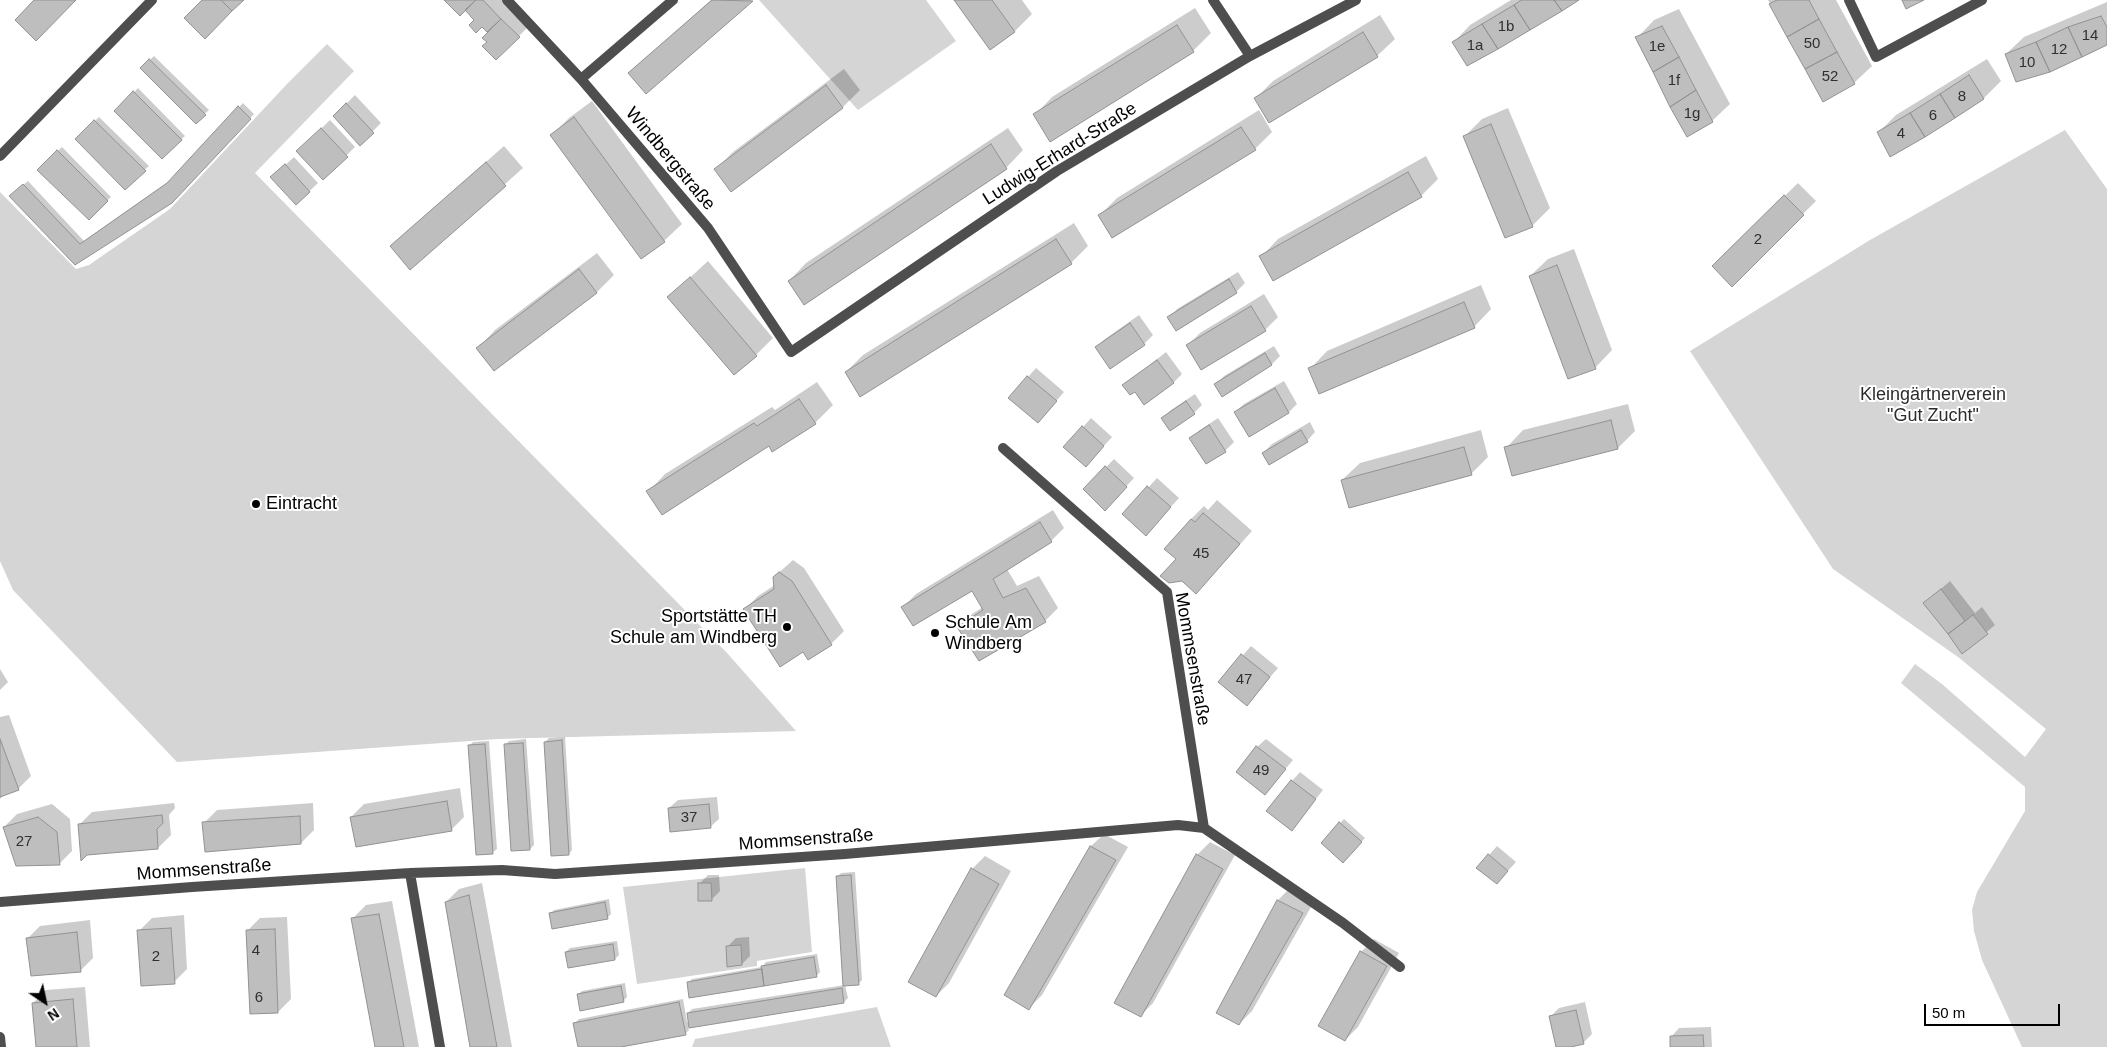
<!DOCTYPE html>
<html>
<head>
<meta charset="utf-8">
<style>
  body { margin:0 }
  #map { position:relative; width:2107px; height:1047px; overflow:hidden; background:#fff; font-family:Arial,sans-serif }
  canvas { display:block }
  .north { position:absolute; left:20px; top:977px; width:50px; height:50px; -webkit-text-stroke:4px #fff; paint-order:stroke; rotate:146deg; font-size:14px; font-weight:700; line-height:20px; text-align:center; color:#000 }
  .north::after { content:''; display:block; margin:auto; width:18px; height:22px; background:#000; clip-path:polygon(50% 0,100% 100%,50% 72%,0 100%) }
  .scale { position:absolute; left:1924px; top:1004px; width:136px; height:22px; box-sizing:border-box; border:2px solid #000; border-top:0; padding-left:6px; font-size:15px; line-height:18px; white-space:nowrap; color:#000; -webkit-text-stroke:4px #fff; paint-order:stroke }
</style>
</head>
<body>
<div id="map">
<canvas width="2107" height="1047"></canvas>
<div class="north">N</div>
<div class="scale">50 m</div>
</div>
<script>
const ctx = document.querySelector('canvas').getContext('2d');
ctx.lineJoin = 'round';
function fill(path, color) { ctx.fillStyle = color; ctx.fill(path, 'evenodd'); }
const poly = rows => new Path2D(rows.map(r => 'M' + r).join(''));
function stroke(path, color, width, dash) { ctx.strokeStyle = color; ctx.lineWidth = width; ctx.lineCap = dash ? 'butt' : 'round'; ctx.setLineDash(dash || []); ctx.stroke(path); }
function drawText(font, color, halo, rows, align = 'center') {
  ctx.font = font + ' Arial,sans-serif'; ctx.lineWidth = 4; ctx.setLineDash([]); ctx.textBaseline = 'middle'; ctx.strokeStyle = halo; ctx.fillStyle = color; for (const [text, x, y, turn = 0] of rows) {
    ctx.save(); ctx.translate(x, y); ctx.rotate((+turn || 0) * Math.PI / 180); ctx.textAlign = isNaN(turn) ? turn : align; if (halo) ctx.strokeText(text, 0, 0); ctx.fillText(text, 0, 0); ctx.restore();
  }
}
const green = poly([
  [759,0,926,0,956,41,858,110],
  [327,44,354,71,255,173,728,654,796,731,498,739,177,762,13,590,0,561,0,192,76,269,89,265,170,209,287,84],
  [2065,130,2107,189,2107,1047,2022,1047,1982,960,1974,931,1972,910,1977,892,2025,811,2025,787,1901,683,1915,664,1942,684,2025,757,2046,729,1958,657,1833,569,1690,351,1870,240],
  [805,868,812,952,757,961,757,966,637,984,623,887],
  [877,1007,891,1047,692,1047,695,1039]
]);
const shadow = poly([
  [445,0,509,0,532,23,496,59,488,42,489,32,465,9],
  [711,0,752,0,646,92,629,73],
  [956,0,1022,0,1032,14,1015,31,990,48],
  [1511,0,1576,0,1453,43,1470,25],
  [1768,0,1836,0,1872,66,1854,83,1823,100],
  [2107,2,2107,45,2006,54,2024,37],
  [1195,8,1211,33,1193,51,1051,140,1035,115,1052,97],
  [1679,9,1730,104,1712,121,1637,38,1654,20],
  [1380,15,1395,39,1377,56,1256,98,1273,81],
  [154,56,209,110,196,122,141,68],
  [1987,59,2001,81,1984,98,1891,156,1879,132,1896,115],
  [844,69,860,90,843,107,732,190,716,169,733,152],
  [138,88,185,136,162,157,116,111],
  [355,95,381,123,360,144,334,116],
  [592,101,682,224,664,241,642,257,552,135,569,118],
  [243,103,254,114,171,202,75,264,15,192,28,181,84,241,171,180],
  [1508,108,1550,208,1532,226,1465,136,1482,119],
  [1259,110,1272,132,1255,149,1100,215,1117,198],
  [99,117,149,166,125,188,76,139],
  [330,120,355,147,323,178,298,151],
  [1008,128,1023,150,1006,168,804,303,789,281,806,263],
  [504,146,523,168,411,268,391,246],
  [62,147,111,197,89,218,39,170],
  [1426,156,1438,179,1421,196,1261,257,1278,239],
  [294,157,318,183,297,203,281,169],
  [1798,183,1816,201,1732,285,1713,266],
  [1074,223,1088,246,1071,263,846,372,863,355],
  [1574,249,1612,350,1595,368,1530,276,1548,259],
  [597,253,614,275,597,292,495,370,478,348,495,330],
  [708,261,773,338,756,355,669,297],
  [1238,272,1245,283,1236,292,1176,329,1169,318,1177,309],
  [1481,285,1491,309,1474,327,1310,369,1327,351],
  [1264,294,1278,317,1265,330,1187,346,1200,333],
  [1139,315,1153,335,1144,344,1111,367,1097,347,1105,339],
  [1274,346,1280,356,1272,364,1216,385,1224,376],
  [1166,352,1182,374,1173,383,1135,391,1124,385],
  [1036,368,1064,392,1046,413,1028,377],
  [1284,381,1297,404,1289,412,1249,435,1235,412,1244,404],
  [817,382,833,405,815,423,773,450,770,445,648,492,665,474,772,407,775,410],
  [1195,394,1202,405,1194,413,1163,418,1171,410],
  [1628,404,1635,431,1618,448,1506,448,1523,430],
  [1091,418,1112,437,1094,457,1083,427],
  [1218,418,1234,442,1225,451,1207,462,1191,438,1200,430],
  [1310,422,1315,432,1307,441,1263,453,1272,444],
  [1481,430,1488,457,1471,474,1342,480,1360,463],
  [1114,459,1134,478,1105,509,1085,489],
  [1157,478,1179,498,1154,525,1124,514],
  [1217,500,1252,531,1209,579,1177,559,1191,519,1204,506,1208,510],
  [1053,510,1064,528,1051,541,1007,569,1017,586,1039,576,1058,608,1045,621,959,627,972,614,983,607,973,589,903,607,916,594],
  [793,560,804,568,844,631,831,644,803,651,745,609,758,596,775,585,774,577],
  [1950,581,1975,613,1982,607,1995,625,1963,652,1925,603],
  [1251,646,1278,668,1247,704,1220,682],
  [0,669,8,682,0,690],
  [9,715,31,776,18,789,6,793,0,799,0,717],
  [565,737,572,850,569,854,545,742,549,738],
  [526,739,534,845,530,849,505,745,509,741],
  [1266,739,1293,760,1265,793,1257,747],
  [489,741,497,849,493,852,469,746,473,742],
  [1300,772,1323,790,1292,829,1292,781],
  [460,788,464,817,451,830,351,817,364,804],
  [717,797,719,819,710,827,669,808,678,800],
  [174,803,175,808,169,815,171,835,158,848,87,854,79,825,92,812],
  [313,803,314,830,301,843,204,823,217,810],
  [52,804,70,819,72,851,59,864,4,827,17,814],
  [1344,819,1365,838,1343,861,1340,823],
  [1104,834,1128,847,1042,995,1029,1008,1006,994,1091,846],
  [1210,842,1235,855,1153,1003,1140,1016,1116,1002,1197,855],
  [1497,846,1516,862,1505,874,1489,855],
  [985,856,1011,871,949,983,936,996,972,869],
  [855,872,862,980,858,984,845,985,848,998,844,1002,688,1027,689,1030,685,1034,614,1047,579,1047,575,1023,579,1019,683,999,687,1022,690,1022,688,1013,692,1009,845,985,837,877,841,873],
  [708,875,719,875,720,891,711,900,699,884],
  [482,883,512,1047,471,1047,446,902,459,889],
  [1291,887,1315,900,1252,1011,1239,1024,1278,900],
  [609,899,611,914,607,918,550,914,554,910],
  [392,901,419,1047,377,1047,353,918,366,905],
  [184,915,187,969,174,982,139,931,152,918],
  [287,917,291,999,278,1012,247,931,260,918],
  [90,920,93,958,80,971,27,939,40,926],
  [749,937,750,956,742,964,727,947,736,938],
  [1374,939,1399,953,1358,1027,1345,1040,1361,952],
  [617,941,619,955,615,959,566,952,570,948],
  [817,954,820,972,816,976,688,983,692,979,762,967,766,962],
  [625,983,627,997,623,1001,578,995,582,991],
  [85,987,90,1047,37,1047,33,1003,46,990],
  [1585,1002,1592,1034,1583,1043,1558,1047,1551,1016,1559,1008],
  [1711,1027,1712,1047,1671,1047,1671,1037,1679,1028]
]);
const building = poly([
  [34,0,76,0,36,41,15,20,34,0],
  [202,0,221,0,232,11,205,39,184,18,202,0],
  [221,0,244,0,232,11,221,0],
  [444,0,476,0,460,16,444,0],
  [476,0,483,0,501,19,487,32,482,27,476,33,469,25,474,20,465,10,476,0],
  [712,0,753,1,646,94,628,73,712,0],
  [954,0,992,0,1015,32,990,50,954,0],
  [1521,0,1554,0,1562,11,1530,30,1514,5,1521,0],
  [1554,0,1579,0,1562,11,1554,0],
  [1777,0,1809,0,1819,19,1787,37,1769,4,1777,0],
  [1902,0,1924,0,1906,9,1902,0],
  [1514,5,1530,30,1498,49,1482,24,1514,5],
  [2101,16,2107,27,2107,45,2082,57,2068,27,2101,16],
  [501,19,520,37,496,60,482,46,487,42,482,38,501,19],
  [1819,19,1837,52,1805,69,1787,37,1819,19],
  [1482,24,1498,49,1467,66,1452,42,1482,24],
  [1177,25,1194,52,1050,142,1033,114,1177,25],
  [1662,26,1679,57,1653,72,1635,37,1662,26],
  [2068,27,2082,57,2050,72,2036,42,2068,27],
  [1363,32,1378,57,1269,123,1254,98,1363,32],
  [2036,42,2050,72,2016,82,2005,54,2036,42],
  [1837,52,1855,84,1823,102,1805,69,1837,52],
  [1679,57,1696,90,1670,107,1653,72,1679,57],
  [149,59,206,115,196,124,140,68,149,59],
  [1969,75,1984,99,1955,118,1940,94,1969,75],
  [826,85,843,108,731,192,714,169,826,85],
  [1696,90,1713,122,1687,137,1670,107,1696,90],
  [133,91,182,140,162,159,114,111,133,91],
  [1940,94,1955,118,1925,137,1910,113,1940,94],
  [346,103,374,133,360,146,333,116,346,103],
  [238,106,251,119,172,203,75,265,9,196,23,184,80,244,167,183,238,106],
  [1910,113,1925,137,1890,157,1877,132,1910,113],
  [574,117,665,242,641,259,550,135,574,117],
  [94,120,146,171,125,190,75,139,94,120],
  [1491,124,1533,227,1505,238,1463,136,1491,124],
  [1241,127,1256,150,1112,238,1098,215,1241,127],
  [321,128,348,157,323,180,296,151,321,128],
  [991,144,1007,169,804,305,788,281,991,144],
  [57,150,108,201,89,220,37,170,57,150],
  [486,162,506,186,410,270,390,246,486,162],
  [285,164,310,192,296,205,270,177,285,164],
  [1408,172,1422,197,1273,281,1259,256,1408,172],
  [1784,195,1804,215,1732,287,1712,266,1784,195],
  [1056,239,1072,264,860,397,845,372,1056,239],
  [1557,265,1596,369,1568,379,1529,276,1557,265],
  [579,269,597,293,494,371,476,348,579,269],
  [690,277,757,356,734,375,667,297,690,277],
  [1229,279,1237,293,1176,331,1167,317,1229,279],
  [1464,302,1475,328,1319,394,1308,368,1464,302],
  [1251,306,1266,331,1201,370,1186,345,1251,306],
  [1130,323,1145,345,1110,369,1095,347,1130,323],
  [1265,353,1272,365,1222,397,1214,384,1265,353],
  [1157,360,1174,383,1144,405,1135,392,1130,395,1122,385,1157,360],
  [1027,376,1057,401,1038,423,1008,398,1027,376],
  [1275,388,1289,413,1249,437,1234,412,1275,388],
  [799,399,816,424,772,452,769,446,662,515,646,491,754,423,757,426,799,399],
  [1186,401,1195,414,1170,431,1161,418,1186,401],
  [1611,420,1618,449,1512,476,1504,447,1611,420],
  [1209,425,1226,452,1206,464,1189,438,1209,425],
  [1082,426,1104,446,1086,467,1063,447,1082,426],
  [1301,430,1308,442,1269,465,1262,453,1301,430],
  [1464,447,1472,475,1349,508,1341,480,1464,447],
  [1105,466,1127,487,1105,511,1083,489,1105,466],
  [1147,486,1171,507,1146,536,1122,514,1147,486],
  [1203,513,1240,544,1196,594,1182,581,1169,583,1160,576,1176,559,1164,549,1191,519,1195,522,1203,513],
  [1040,522,1052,542,993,579,1003,598,1026,588,1046,622,979,661,957,627,983,610,972,591,913,626,901,607,1040,522],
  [779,572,792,581,832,645,808,660,803,652,780,667,743,609,774,589,773,577,779,572],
  [1941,589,1965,621,1948,634,1923,603,1941,589],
  [1973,615,1988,634,1962,654,1948,634,1973,615],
  [1241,654,1270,677,1247,706,1218,682,1241,654],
  [0,739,19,790,0,797,0,739],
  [562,740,569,855,551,856,544,742,562,740],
  [523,743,530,850,511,851,504,744,523,743],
  [485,744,493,854,476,855,468,745,485,744],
  [1256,746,1286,769,1265,795,1236,772,1256,746],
  [1291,780,1316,799,1292,831,1266,811,1291,780],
  [447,801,452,831,356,847,350,817,447,801],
  [709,804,711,828,670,832,668,808,709,804],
  [162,815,163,823,157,829,158,849,87,855,81,861,78,824,162,815],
  [300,816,301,844,205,852,202,822,300,816],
  [38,817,57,832,60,865,16,866,3,827,38,817],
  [1339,822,1362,842,1343,863,1321,843,1339,822],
  [1090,846,1116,860,1029,1010,1004,995,1090,846],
  [1196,854,1223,869,1141,1017,1114,1003,1196,854],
  [1488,854,1508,871,1497,884,1476,868,1488,854],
  [971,868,999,884,936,997,908,982,971,868],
  [851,875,859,985,843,986,836,876,851,875],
  [698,883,711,883,712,901,698,901,698,883],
  [469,895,497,1047,470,1047,445,902,469,895],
  [1277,900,1303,913,1239,1025,1216,1013,1277,900],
  [605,902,608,919,552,929,549,913,605,902],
  [379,914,404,1047,375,1047,351,918,379,914],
  [171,928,175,984,141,986,137,930,171,928],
  [275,929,278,1013,250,1014,246,930,275,929],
  [77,932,81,972,31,976,26,938,77,932],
  [613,944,615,960,568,968,565,952,613,944],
  [741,945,742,965,727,967,726,946,741,945],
  [1360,951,1387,966,1345,1041,1318,1026,1360,951],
  [814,957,817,977,764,986,761,966,814,957],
  [762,969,764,986,689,998,687,982,762,969],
  [621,986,624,1002,580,1011,577,994,621,986],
  [842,988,844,1003,689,1028,687,1013,842,988],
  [73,999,77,1047,36,1047,32,1003,73,999],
  [679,1002,686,1035,621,1047,578,1047,573,1023,679,1002],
  [1576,1010,1584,1044,1571,1047,1556,1047,1549,1016,1576,1010],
  [1703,1035,1704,1047,1670,1047,1670,1036,1703,1035]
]);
const minor = poly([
  [507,0,581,79,708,228,791,352,1057,171,1250,56,1356,0],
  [1213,0,1250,56],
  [1849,0,1876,57,1982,0],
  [581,79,673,0],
  [0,156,152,0],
  [1003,448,1167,592,1204,828],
  [410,873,440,1047],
  [0,902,192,887,410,873,502,870,555,874,845,854,1178,825,1204,828,1343,923,1400,967],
  [0,1037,1,1047]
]);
const markers = [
  [256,504,5,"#000"],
  [787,627,5,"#000"],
  [935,633,5,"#000"]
];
const numberNames = [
  ["1b",1506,27],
  ["14",2090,36],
  ["50",1812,44],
  ["1a",1475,46],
  ["1e",1657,47],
  ["12",2059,50],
  ["10",2027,63],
  ["52",1830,77],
  ["1f",1674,81],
  ["8",1962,97],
  ["1g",1692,114],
  ["6",1933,116],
  ["4",1901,134],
  ["2",1758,240],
  ["45",1201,554],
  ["47",1244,680],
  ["49",1261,771],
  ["37",689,818],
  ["27",24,842],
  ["4",256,951],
  ["2",156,957],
  ["6",259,998]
];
const streetNames = [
  ["Ludwig-Erhard-Straße",1060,154,-32],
  ["Windbergstraße",670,159,50],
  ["Mommsenstraße",1192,659,80],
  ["Mommsenstraße",806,840,-4],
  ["Mommsenstraße",204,870,-4]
];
const parkNames = [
  ["Kleingärtnerverein",1933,395],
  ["\"Gut Zucht\"",1933,416]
];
const poiNames = [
  ["Eintracht",266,504],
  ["Sportstätte TH",777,617,"right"],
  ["Schule am Windberg",777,638,"right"],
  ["Schule Am",945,623],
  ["Windberg",945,644]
];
fill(green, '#d5d5d5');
fill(shadow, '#0003');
fill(building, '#bebebe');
stroke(building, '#929292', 1);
stroke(minor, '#4e4e4e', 10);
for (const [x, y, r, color] of markers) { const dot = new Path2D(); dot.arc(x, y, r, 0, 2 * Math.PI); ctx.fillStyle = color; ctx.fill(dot); stroke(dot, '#fff', 2); }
drawText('15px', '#303030', null, numberNames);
drawText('18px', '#000', '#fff', streetNames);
drawText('18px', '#2c2c2c', '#fff', parkNames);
drawText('18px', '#000', '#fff', poiNames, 'left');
</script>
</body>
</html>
